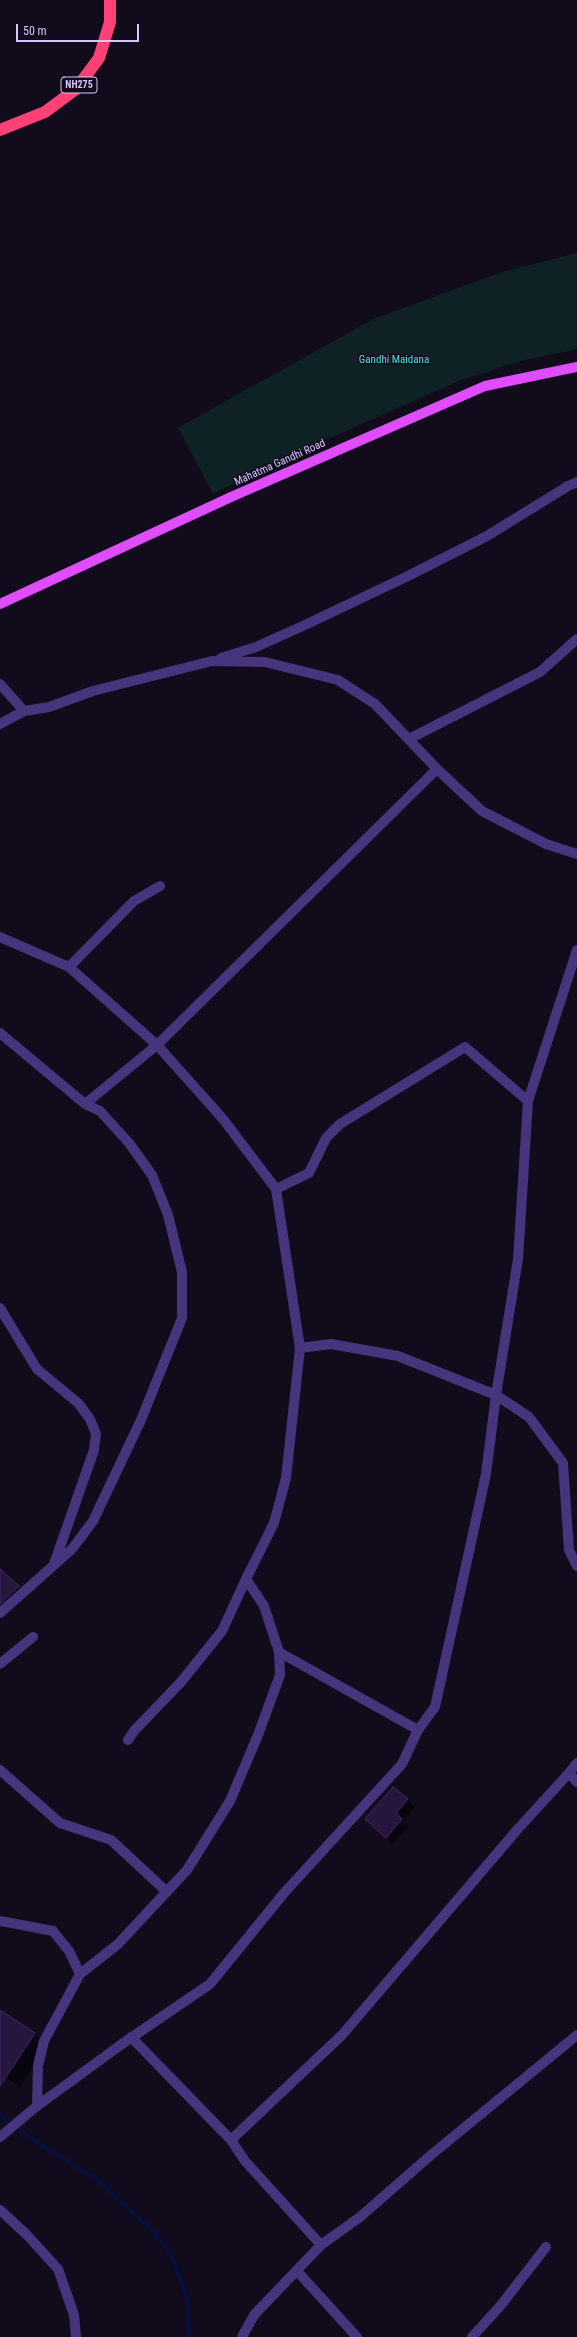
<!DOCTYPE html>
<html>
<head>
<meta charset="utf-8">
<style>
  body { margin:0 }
  #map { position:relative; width:577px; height:2337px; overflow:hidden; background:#110b1c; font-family:"Roboto Condensed",sans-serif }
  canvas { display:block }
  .scale { position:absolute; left:16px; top:24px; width:123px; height:18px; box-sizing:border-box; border:2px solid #d8c6ff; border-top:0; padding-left:5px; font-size:12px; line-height:14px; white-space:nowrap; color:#d8c6ff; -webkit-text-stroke:3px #110b1c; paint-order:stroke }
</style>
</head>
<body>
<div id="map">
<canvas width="577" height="2337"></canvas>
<div class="scale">50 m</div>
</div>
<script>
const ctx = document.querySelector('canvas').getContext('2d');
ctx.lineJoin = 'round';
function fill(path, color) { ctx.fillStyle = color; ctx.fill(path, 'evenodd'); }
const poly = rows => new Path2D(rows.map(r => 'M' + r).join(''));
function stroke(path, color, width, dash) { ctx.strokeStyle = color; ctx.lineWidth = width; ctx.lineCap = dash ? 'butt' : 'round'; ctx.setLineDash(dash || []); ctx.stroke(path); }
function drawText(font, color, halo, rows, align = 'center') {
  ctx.font = font + ' "Roboto Condensed",sans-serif'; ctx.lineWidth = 3; ctx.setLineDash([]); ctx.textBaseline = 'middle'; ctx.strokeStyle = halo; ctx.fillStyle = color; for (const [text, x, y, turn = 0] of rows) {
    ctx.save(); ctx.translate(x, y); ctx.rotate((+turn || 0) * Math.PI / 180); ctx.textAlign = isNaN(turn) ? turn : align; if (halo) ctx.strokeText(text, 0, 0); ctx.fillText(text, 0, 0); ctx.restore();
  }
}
const green = poly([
  [577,253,577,349,521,361,459,381,294,454,213,494,178,428,373,319,502,272]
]);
const shadow = poly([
  [0,1570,25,1593,11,1608,0,1597],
  [394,1788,415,1807,403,1821,409,1827,393,1844,366,1819],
  [0,2011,34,2034,46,2046,20,2087,0,2074]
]);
const stream = poly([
  [0,2115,30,2138,96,2179,151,2229,171,2254,187,2298,189,2337]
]);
const building = poly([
  [0,1569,19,1586,0,1604,0,1569],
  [393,1787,408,1799,396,1813,402,1819,386,1838,365,1819,393,1787],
  [0,2010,35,2033,0,2086,0,2010]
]);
const minor = poly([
  [221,658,256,647,307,624,408,576,487,536,568,486,577,482],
  [0,684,24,711,49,707,93,691,212,661,265,662,338,680,375,704,437,769,482,811,546,844,577,854],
  [0,724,24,711],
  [409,739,540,672,577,639],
  [0,937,69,967,157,1045,223,1119,276,1189,300,1348,331,1344,398,1356,496,1395,529,1417,563,1463,569,1550,577,1566],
  [69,967,134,901,160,886],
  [0,1033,85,1104,100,1111,129,1143,152,1175,168,1215,182,1272,182,1318,141,1420,93,1521,72,1549,0,1613],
  [85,1104,157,1045,437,769],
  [276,1189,309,1173,326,1138,340,1124,465,1047,528,1101],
  [0,1308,37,1369,78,1403,90,1419,96,1434,94,1450,54,1564],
  [279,1652,418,1730],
  [0,1664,33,1637],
  [128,1740,134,1731,181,1682,222,1631,246,1579],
  [0,1770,60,1823,111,1840,167,1892],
  [569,1773,577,1763],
  [0,1921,53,1931,69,1951,80,1974],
  [131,2037,231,2140,245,2161,321,2245],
  [37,2106,38,2066,44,2041,80,1974,118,1944,187,1870,230,1801,258,1735,280,1675,279,1652,264,1606,246,1579,274,1523,286,1478,300,1348],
  [0,2137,37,2106,122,2044,210,1984,284,1893,402,1764,418,1730,435,1707,486,1474,496,1395,518,1259,528,1101,577,950],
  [231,2140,342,2035,517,1830,569,1773,577,1782],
  [0,2210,27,2235,58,2269,74,2315,76,2337],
  [297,2271,357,2337],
  [242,2337,254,2315,321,2245,360,2217,431,2155,577,2035],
  [472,2337,501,2305,546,2247]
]);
const major = poly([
  [0,604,231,497,485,386,577,367]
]);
const highway = poly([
  [0,130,45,112,76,89,99,58,110,22,110,0]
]);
const shields = [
  [79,85,36]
];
const shieldNames = [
  ["NH275",79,85]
];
const parkNames = [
  ["Gandhi Maidana",394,360]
];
const streetNames = [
  ["Mahatma Gandhi Road",280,463,-24]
];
fill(green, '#0e2226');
fill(shadow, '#0007');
stroke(stream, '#070f38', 5);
fill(building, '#26163d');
stroke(building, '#42286a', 1);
stroke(minor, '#46347c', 10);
stroke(major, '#e04dff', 10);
stroke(highway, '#ff4175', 12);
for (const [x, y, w] of shields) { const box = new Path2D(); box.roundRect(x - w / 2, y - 8, w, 16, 3); ctx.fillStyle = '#110b1c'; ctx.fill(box); stroke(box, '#d8c6ff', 1); }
drawText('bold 10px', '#d8c6ff', null, shieldNames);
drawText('11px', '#51e0d9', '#110b1c', parkNames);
drawText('11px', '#d8c6ff', '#110b1c', streetNames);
</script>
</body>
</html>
